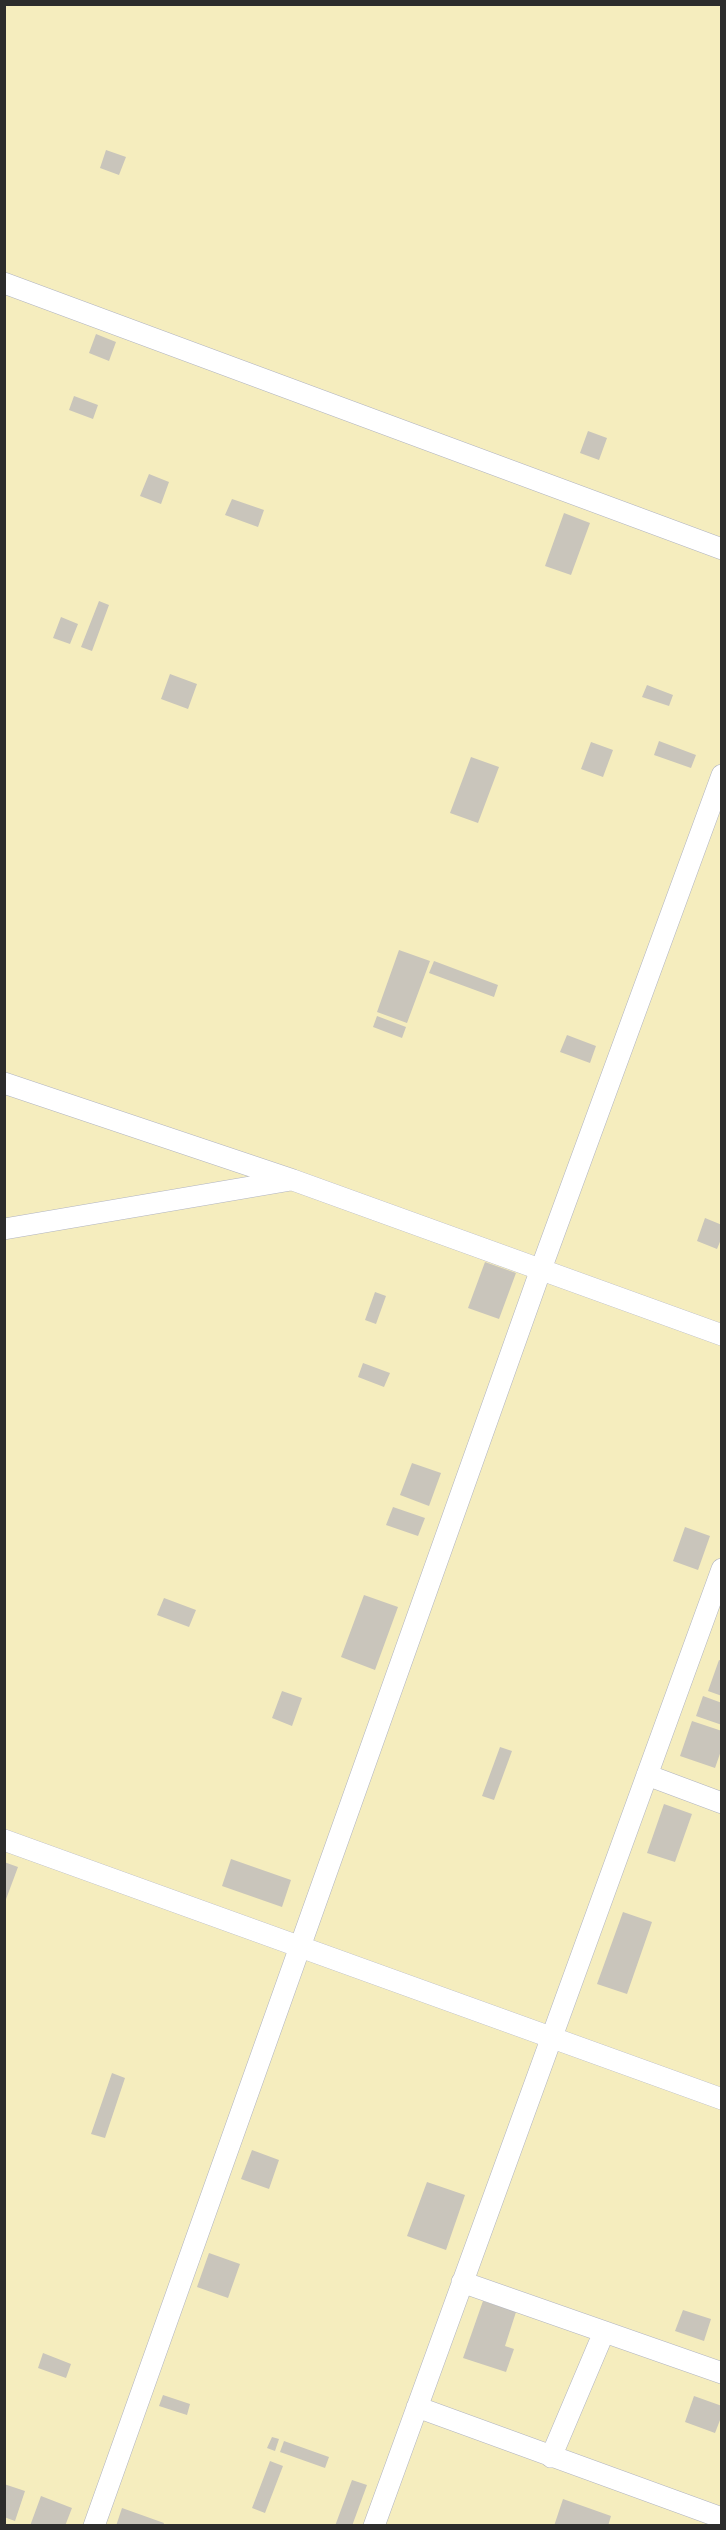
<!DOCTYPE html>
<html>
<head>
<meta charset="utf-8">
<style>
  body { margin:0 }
  #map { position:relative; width:726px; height:2530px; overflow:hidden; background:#eee7dd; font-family:"Archivo Narrow",sans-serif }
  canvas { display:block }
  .frame { position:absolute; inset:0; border:6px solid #2c2c2c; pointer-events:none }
</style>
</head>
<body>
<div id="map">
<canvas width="726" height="2530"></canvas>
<div class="frame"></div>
</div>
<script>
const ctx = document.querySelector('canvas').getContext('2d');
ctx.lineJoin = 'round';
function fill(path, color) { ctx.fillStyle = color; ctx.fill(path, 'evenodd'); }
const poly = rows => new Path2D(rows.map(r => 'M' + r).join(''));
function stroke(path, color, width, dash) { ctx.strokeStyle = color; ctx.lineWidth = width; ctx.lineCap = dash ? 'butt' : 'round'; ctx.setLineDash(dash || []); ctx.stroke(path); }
const sand = poly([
  [5,5,721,5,721,2525,5,2525]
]);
const building = poly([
  [106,150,126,157,119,175,100,168],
  [96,334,116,342,109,361,89,353],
  [74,396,98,405,93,419,69,410],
  [588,431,607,438,599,460,580,453],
  [149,474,169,482,161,504,140,496],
  [232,499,264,510,258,527,225,515],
  [564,513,590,523,571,575,545,566],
  [99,601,109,605,92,651,81,647],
  [61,617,78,624,70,644,53,638],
  [170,674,197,684,188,709,161,699],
  [647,685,673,695,669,706,642,697],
  [659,741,696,755,691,768,654,755],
  [591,742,613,750,603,777,581,769],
  [471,757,499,767,478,823,450,813],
  [399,950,430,961,407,1023,377,1012],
  [434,961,498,985,494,997,429,973],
  [377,1016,406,1027,402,1038,373,1027],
  [567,1035,596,1046,590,1063,560,1052],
  [705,1218,722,1225,722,1237,717,1249,697,1241],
  [485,1262,516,1273,499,1319,468,1308],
  [375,1292,386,1296,376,1324,365,1320],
  [363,1363,390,1373,384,1387,358,1377],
  [412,1463,441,1473,429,1506,400,1495],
  [393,1507,425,1518,418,1536,386,1525],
  [685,1527,710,1536,698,1570,673,1561],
  [364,1595,398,1607,375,1670,341,1657],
  [164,1598,196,1610,189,1627,157,1615],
  [719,1660,722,1661,722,1696,708,1691],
  [282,1691,302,1698,292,1726,272,1718],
  [703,1696,722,1703,722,1725,696,1716],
  [692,1721,722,1731,722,1748,715,1768,680,1756],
  [500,1747,512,1751,494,1800,482,1796],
  [664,1804,692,1814,675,1862,647,1853],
  [231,1859,291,1880,282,1907,222,1886],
  [4,1862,18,1867,5,1902,4,1902],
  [623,1912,652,1922,627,1994,597,1984],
  [112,2073,125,2078,105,2138,91,2134],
  [252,2150,279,2160,269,2189,241,2179],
  [427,2182,465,2195,446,2250,407,2236],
  [209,2253,240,2264,228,2298,197,2287],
  [483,2301,516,2312,505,2346,514,2349,506,2372,463,2358],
  [683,2310,711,2319,704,2341,675,2331],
  [43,2353,71,2364,66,2378,38,2368],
  [163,2395,190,2404,187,2415,159,2406],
  [694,2396,722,2406,722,2415,715,2433,685,2422],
  [272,2437,279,2439,275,2451,267,2448],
  [284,2441,329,2457,325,2468,280,2452],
  [270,2461,283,2466,265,2513,252,2508],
  [352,2480,367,2485,352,2526,335,2526],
  [4,2484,25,2491,15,2521,4,2517],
  [41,2496,72,2508,65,2526,30,2526],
  [563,2499,611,2516,608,2526,554,2526],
  [122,2508,164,2523,163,2526,116,2526]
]);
const street = poly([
  [4,283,722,549],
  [4,1083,293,1180,722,1335],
  [4,1229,291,1180],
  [647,1775,722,1803],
  [4,1840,722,2099],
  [462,2282,722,2373],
  [417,2407,722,2518],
  [551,2457,604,2332],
  [94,2526,541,1269,722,775],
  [374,2526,722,1569]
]);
fill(sand, '#f5edbe');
fill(building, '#c9c5bb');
stroke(street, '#b1b4c0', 22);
stroke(street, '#fff', 21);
</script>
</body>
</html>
